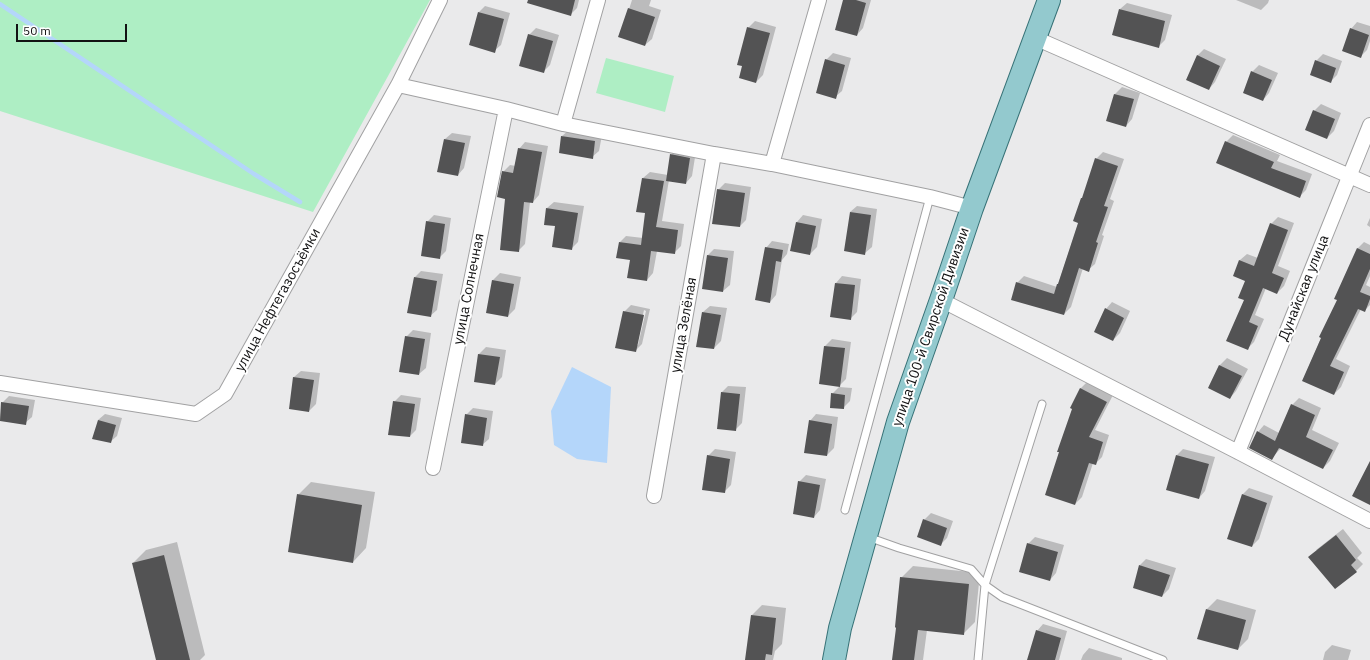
<!DOCTYPE html>
<html>
<head>
<meta charset="utf-8">
<style>
  body { margin:0 }
  #map { position:relative; width:1370px; height:660px; overflow:hidden; background:#eaeaeb; font-family:"IBM Plex Sans",sans-serif }
  canvas { display:block }
  .scale { position:absolute; left:16px; top:24px; width:111px; height:18px; box-sizing:border-box; border:2px solid #121213; border-top:0; padding-left:5px; font-size:12px; line-height:14px; white-space:nowrap; color:#121213; -webkit-text-stroke:3px #fff; paint-order:stroke }
</style>
</head>
<body>
<div id="map">
<canvas width="1370" height="660"></canvas>
<div class="scale">50 m</div>
</div>
<script>
const ctx = document.querySelector('canvas').getContext('2d');
ctx.lineJoin = 'round';
function fill(path, color) { ctx.fillStyle = color; ctx.fill(path, 'evenodd'); }
const poly = rows => new Path2D(rows.map(r => 'M' + r).join(''));
function stroke(path, color, width, dash) { ctx.strokeStyle = color; ctx.lineWidth = width; ctx.lineCap = dash ? 'butt' : 'round'; ctx.setLineDash(dash || []); ctx.stroke(path); }
function drawText(font, color, halo, rows, align = 'center') {
  ctx.font = font + ' "IBM Plex Sans",sans-serif'; ctx.lineWidth = 4; ctx.setLineDash([]); ctx.textBaseline = 'middle'; ctx.strokeStyle = halo; ctx.fillStyle = color; for (const [text, x, y, turn = 0] of rows) {
    ctx.save(); ctx.translate(x, y); ctx.rotate((+turn || 0) * Math.PI / 180); ctx.textAlign = isNaN(turn) ? turn : align; if (halo) ctx.strokeText(text, 0, 0); ctx.fillText(text, 0, 0); ctx.restore();
  }
}
const green = poly([
  [0,0,430,0,313,212,0,111],
  [606,58,674,76,665,112,596,93]
]);
const water = poly([
  [572,367,611,387,607,463,577,459,554,445,551,411]
]);
const shadow = poly([
  [533,0,579,0,577,8,570,15],
  [632,0,651,0,649,6,661,10,652,39,645,45,620,37],
  [844,0,871,0,863,28,857,35],
  [1236,0,1269,0,1268,3,1261,10],
  [1127,3,1172,15,1165,40,1158,47,1120,9],
  [485,6,510,13,501,45,494,51,479,12],
  [755,21,776,27,763,75,756,82,748,28],
  [1357,22,1370,26,1370,41,1367,50,1360,57,1351,29],
  [536,28,559,35,550,65,543,72,529,35],
  [1204,49,1226,59,1215,82,1209,89,1197,56],
  [833,53,851,58,842,91,835,97,826,60],
  [1323,54,1342,61,1337,75,1330,82,1316,61],
  [1259,65,1278,73,1269,93,1263,100,1252,72],
  [1122,87,1140,93,1132,119,1126,126,1108,121,1115,94],
  [1321,104,1341,113,1334,131,1327,138,1314,111],
  [569,130,602,135,599,151,592,157,562,136],
  [452,133,471,136,464,168,458,175,445,139],
  [1233,135,1280,155,1277,161,1312,174,1306,190,1299,197,1226,142],
  [525,142,548,146,539,195,533,202,530,202,525,244,518,251,506,198,503,172,510,165,516,166,519,149],
  [677,148,696,151,692,176,686,183,669,180,662,221,684,224,681,246,674,253,657,251,653,273,647,280,620,242,626,236,643,238,646,213,643,178,650,172,668,175,671,155],
  [1103,152,1124,159,1110,199,1114,201,1102,235,1104,236,1095,264,1088,270,1083,268,1071,307,1064,314,1017,283,1024,276,1057,287,1079,222,1096,159],
  [725,183,751,187,746,220,740,226,718,190],
  [554,202,584,206,578,242,571,249,547,208],
  [857,206,877,209,872,247,865,253,850,212],
  [434,215,451,218,446,251,439,258,427,222],
  [803,215,822,219,817,247,810,254,791,250,797,222],
  [1278,217,1294,223,1278,266,1290,271,1284,286,1277,293,1266,288,1255,315,1264,319,1254,342,1247,349,1246,280,1234,275,1240,260,1247,254,1258,258,1271,224],
  [1370,218,1370,227,1367,225],
  [772,241,789,244,787,254,782,260,776,295,770,302,766,248],
  [1364,242,1370,245,1370,276,1366,285,1370,287,1370,305,1365,310,1361,309,1336,359,1350,366,1341,387,1334,394,1303,380,1338,299,1357,249],
  [714,249,734,251,730,285,723,291,708,255],
  [421,271,443,274,437,310,430,316,415,277],
  [500,273,521,277,515,309,508,316,488,312,493,280],
  [842,276,861,279,857,312,850,319,836,283],
  [1112,302,1130,311,1120,333,1113,340,1106,309],
  [631,305,650,309,642,344,635,351,624,312],
  [644,310,646,311,638,345,636,345],
  [710,306,727,308,721,341,714,348,703,312],
  [413,330,431,333,426,368,419,374,406,337],
  [832,339,851,342,846,379,839,386,820,383,825,346],
  [486,347,506,350,502,377,495,384,475,381,479,354],
  [1227,358,1248,369,1236,391,1230,398,1209,388,1220,365],
  [301,371,320,373,316,404,309,411,294,377],
  [1087,382,1113,395,1095,430,1109,435,1102,457,1095,464,1093,463,1082,497,1075,504,1080,389],
  [728,386,746,387,742,423,735,430,722,392],
  [839,387,852,388,850,401,843,408,832,394],
  [401,395,421,398,416,430,410,436,394,402],
  [9,396,35,400,32,417,25,423,0,420,2,403],
  [1299,398,1321,408,1312,430,1339,443,1330,461,1323,468,1281,448,1272,458,1258,432,1264,425,1279,433,1292,405],
  [473,408,493,411,489,439,482,445,466,415],
  [105,414,122,418,117,436,110,442,98,420],
  [816,414,838,417,834,448,827,455,810,421],
  [715,449,736,452,731,485,724,492,708,456],
  [1183,449,1215,457,1205,491,1199,498,1177,455],
  [806,475,826,479,820,510,814,517,799,482],
  [311,482,375,492,366,548,353,562,298,495],
  [1249,488,1273,496,1259,539,1252,546,1243,494],
  [931,513,953,521,947,538,940,545,924,520],
  [1343,529,1362,553,1357,558,1363,564,1356,571,1316,550],
  [1035,537,1064,545,1056,573,1050,580,1028,544],
  [177,542,205,655,200,660,157,660,133,563,146,550],
  [1146,559,1176,568,1169,589,1162,596,1140,565],
  [913,566,980,573,975,622,963,634,927,630,923,660,893,660,897,627,901,578],
  [1217,599,1256,610,1248,639,1238,649,1207,609],
  [762,605,786,608,782,644,775,651,773,660,746,660,752,615],
  [1043,624,1067,631,1059,660,1028,660,1037,631],
  [1332,645,1351,650,1348,660,1323,660,1325,652],
  [1089,648,1122,658,1122,660,1081,660,1083,655]
]);
const stream = poly([
  [0,4,254,174,300,202]
]);
const building = poly([
  [528,0,575,0,571,16,527,3],
  [843,0,856,0,866,3,857,36,835,30],
  [628,8,655,17,645,46,618,37],
  [1119,9,1165,21,1159,48,1112,35],
  [478,12,504,19,495,53,469,45],
  [747,27,770,33,756,83,739,78,742,66,737,65],
  [1350,28,1369,35,1361,58,1342,51],
  [528,34,553,41,544,73,519,66],
  [1197,55,1220,66,1209,90,1186,80],
  [825,59,845,65,836,99,816,93],
  [1315,60,1336,68,1331,83,1310,75],
  [1251,71,1272,80,1263,101,1243,93],
  [1114,94,1134,99,1126,127,1106,121],
  [1313,110,1335,119,1327,139,1305,130],
  [561,136,595,141,593,159,559,153],
  [444,139,465,143,458,176,437,172],
  [1225,141,1274,162,1271,168,1306,181,1300,198,1216,163],
  [518,148,542,152,533,203,524,202,519,252,500,250,505,199,497,197,502,171,513,173],
  [670,154,690,158,686,184,666,181],
  [1095,158,1118,166,1104,206,1108,207,1096,242,1098,243,1089,272,1079,268,1064,315,1011,300,1016,282,1054,294,1057,284,1058,284,1078,223,1073,221,1081,198,1082,198],
  [642,178,664,181,656,227,678,230,675,254,651,251,647,281,627,278,630,260,616,258,619,242,641,245,645,213,636,212],
  [717,189,745,193,740,227,712,224],
  [546,208,578,213,572,250,552,247,555,226,544,225],
  [850,212,871,215,865,255,844,251],
  [426,221,445,224,440,259,421,256],
  [796,222,816,226,810,255,790,251],
  [1270,223,1288,230,1272,273,1284,278,1277,294,1263,288,1249,322,1258,326,1248,350,1226,341,1244,300,1238,298,1245,281,1233,276,1239,260,1254,266],
  [765,247,783,250,781,262,776,261,770,303,755,300],
  [1357,248,1370,254,1370,269,1360,292,1370,296,1370,299,1365,312,1358,309,1330,366,1344,372,1334,395,1302,381,1321,338,1319,337,1337,300,1334,299],
  [707,255,728,258,723,292,702,289],
  [414,277,437,281,431,317,407,313],
  [492,280,514,284,508,317,486,313],
  [835,283,855,285,851,320,830,317],
  [1105,308,1124,318,1113,341,1094,332],
  [623,311,644,315,636,352,615,348],
  [702,312,721,315,714,349,696,347],
  [405,336,425,339,419,375,399,372],
  [824,346,845,348,840,387,819,384],
  [478,354,500,357,495,385,474,382],
  [1219,365,1242,376,1230,399,1208,388],
  [293,377,314,380,309,412,289,409],
  [1080,388,1107,402,1089,437,1103,442,1096,465,1089,463,1075,505,1045,495,1059,452,1057,452,1072,409,1070,408],
  [721,392,740,394,736,431,717,429],
  [831,393,845,395,844,409,830,408],
  [393,401,415,404,410,437,388,435],
  [1,402,29,406,26,425,0,421],
  [1291,404,1315,415,1306,437,1333,450,1323,469,1279,448,1272,460,1249,448,1257,431,1275,441],
  [465,414,487,418,483,446,461,443],
  [98,420,116,425,111,443,92,439],
  [809,420,832,424,827,456,804,453],
  [707,455,730,459,725,493,702,490],
  [1176,455,1209,464,1199,499,1166,490],
  [1370,461,1370,505,1352,496],
  [798,481,820,485,814,518,793,514],
  [297,494,362,505,353,563,288,552],
  [1242,494,1267,503,1252,547,1227,539],
  [923,519,947,528,941,546,917,537],
  [1336,535,1356,560,1351,565,1357,572,1335,589,1308,557],
  [1027,543,1058,552,1050,581,1019,572],
  [164,555,190,660,156,660,132,563],
  [1139,565,1170,575,1162,597,1133,588],
  [900,577,969,584,964,635,918,630,914,660,892,660,896,628,895,627],
  [1206,609,1246,620,1238,650,1197,639],
  [751,615,776,618,772,655,766,654,765,660,745,660],
  [1036,630,1061,638,1055,660,1027,660]
]);
const lane = poly([
  [845,510,930,197],
  [868,537,899,548,971,569,985,585,1002,597,1163,660],
  [978,660,985,585,1042,404]
]);
const street = poly([
  [1035,38,1370,185],
  [398,85,506,109,563,124,714,154,772,164,930,197,972,208],
  [563,124,598,0],
  [772,164,819,0],
  [941,300,1238,452,1370,521],
  [0,383,196,414,225,394,398,85,440,0],
  [1238,452,1370,125],
  [433,468,506,109],
  [654,496,714,154]
]);
const primary = poly([
  [834,660,840,628,898,422,941,300,972,208,1049,0]
]);
const streetNames = [
  ["Дунайская улица",1304,288,-68],
  ["улица Солнечная",469,289,-79],
  ["улица Нефтегазосъёмки",278,300,-61],
  ["улица Зелёная",684,325,-80],
  ["улица 100-й Свирской Дивизии",931,327,-71]
];
fill(green, '#aeeec4');
fill(water, '#b4d6fa');
fill(shadow, '#0003');
stroke(stream, '#b4d6fa', 4.5);
fill(building, '#535354');
stroke(lane, '#a1a1a2', 9);
stroke(street, '#a1a1a2', 16);
stroke(primary, '#377277', 24);
stroke(lane, '#fff', 7);
stroke(street, '#fff', 14);
stroke(primary, '#93c9ce', 22);
drawText('14px', '#121213', '#fff', streetNames);
</script>
</body>
</html>
